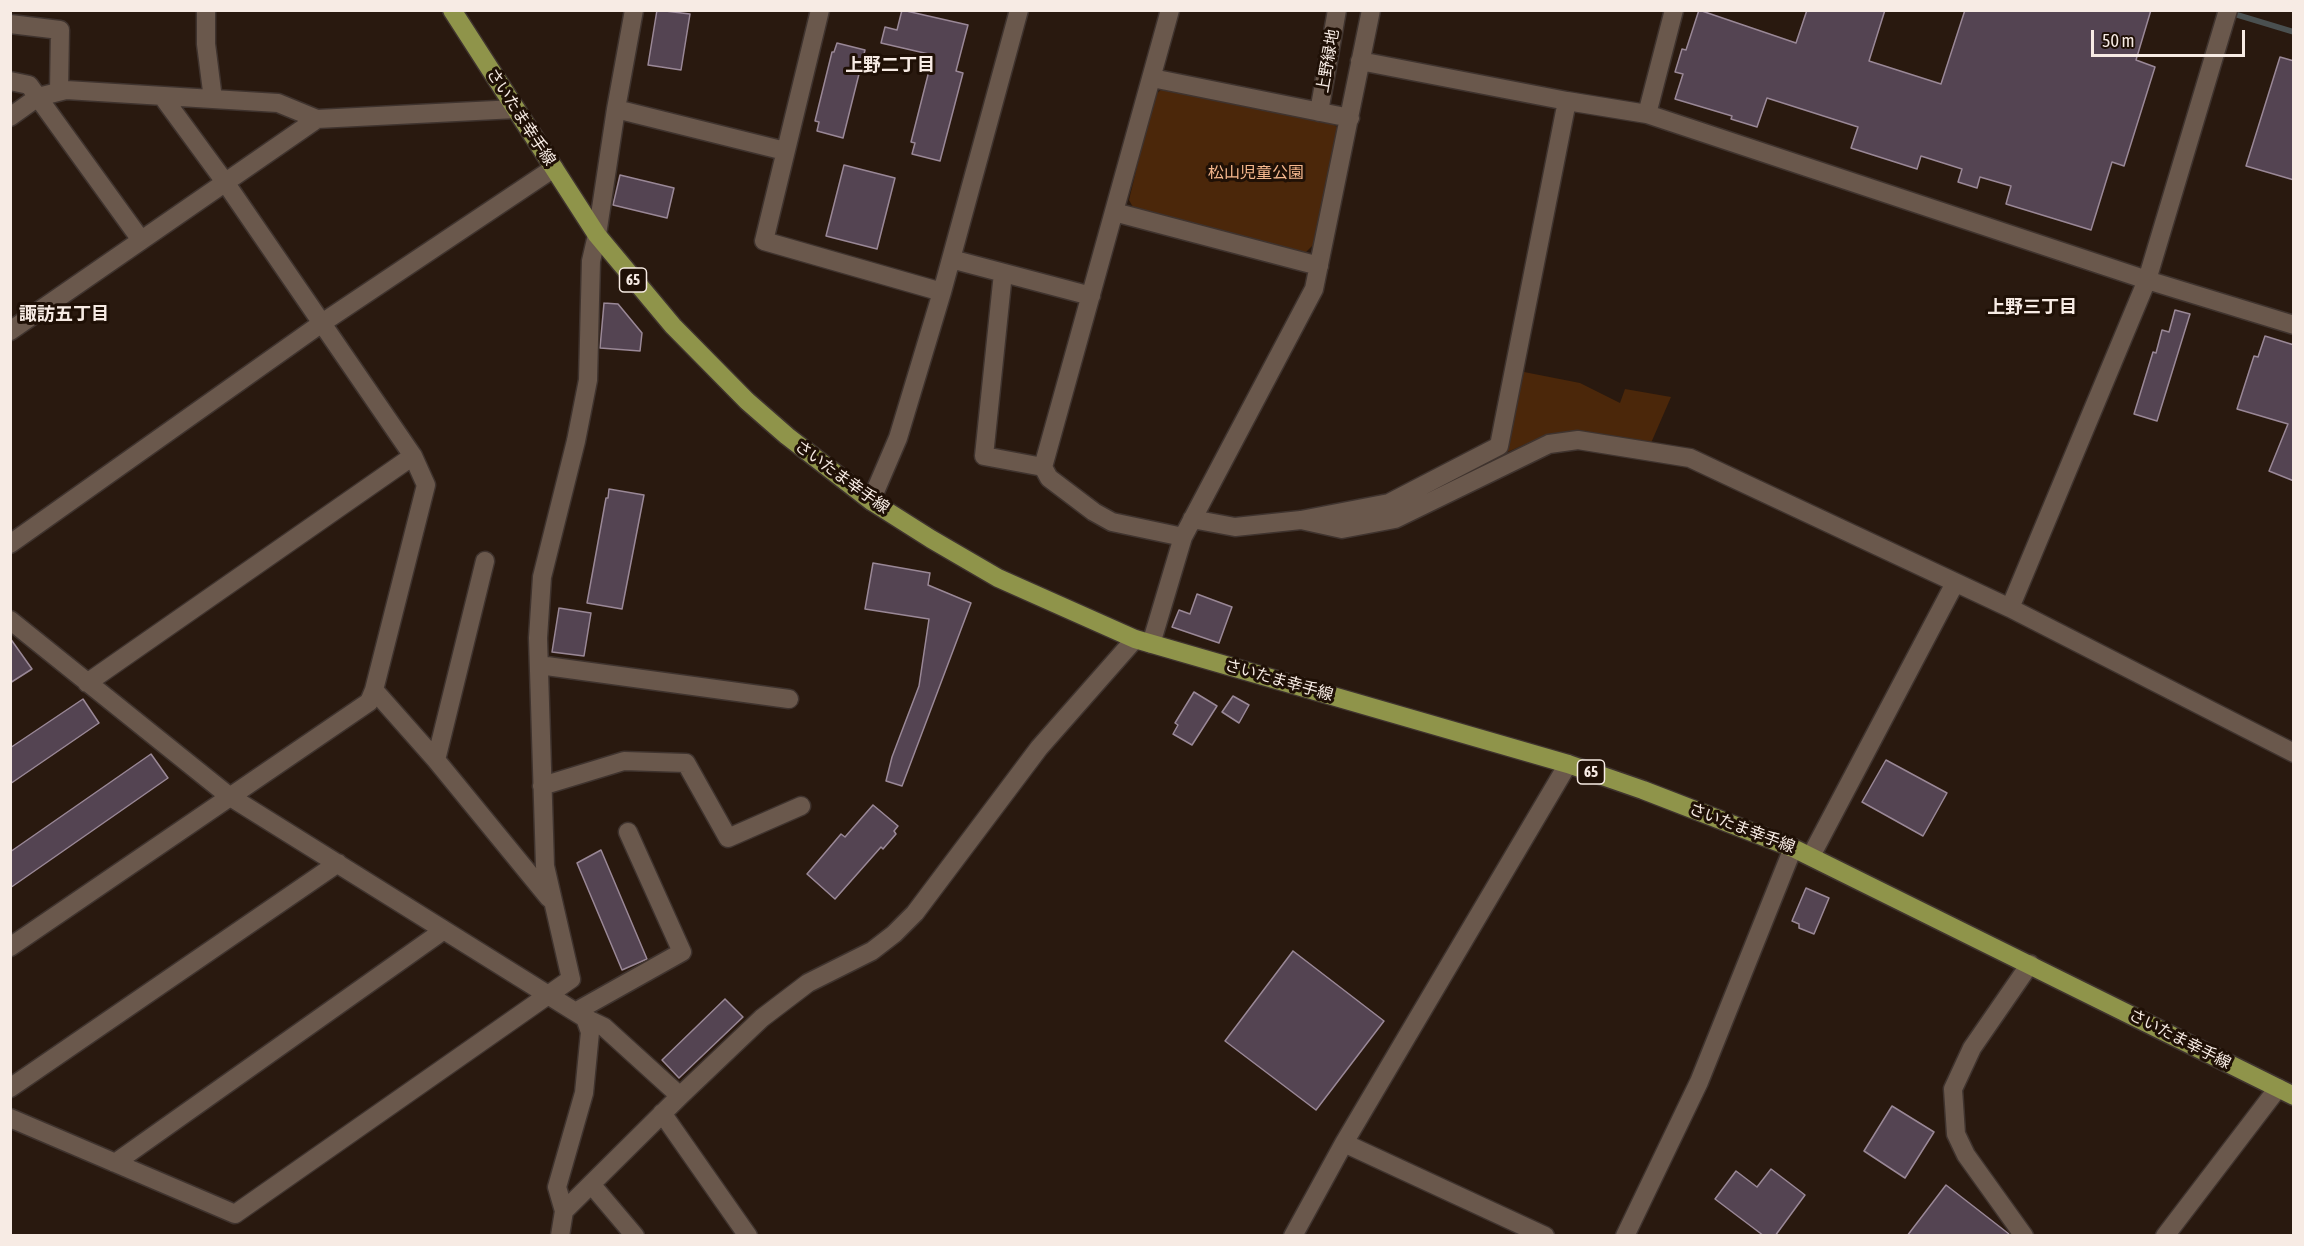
<!DOCTYPE html>
<html>
<head>
<meta charset="utf-8">
<style>
  body { margin:0 }
  #map { position:relative; width:2304px; height:1246px; overflow:hidden; background:#29190f; font-family:"Asap Condensed",sans-serif }
  canvas { display:block }
  .frame { position:absolute; inset:0; border:12px solid #f7ebe4; pointer-events:none }
  .scale { position:absolute; left:2091px; top:30px; width:154px; height:27px; box-sizing:border-box; border:3px solid #f7ebe4; border-top:0; padding-left:8px; font-size:18px; line-height:21px; white-space:nowrap; color:#f7ebe4; -webkit-text-stroke:4px #1f1006; paint-order:stroke }
</style>
</head>
<body>
<div id="map">
<canvas width="2304" height="1246"></canvas>
<div class="frame"></div>
<div class="scale">50 m</div>
</div>
<script>
const ctx = document.querySelector('canvas').getContext('2d');
ctx.lineJoin = 'round';
function fill(path, color) { ctx.fillStyle = color; ctx.fill(path, 'evenodd'); }
const poly = rows => new Path2D(rows.map(r => 'M' + r).join(''));
function stroke(path, color, width, dash) { ctx.strokeStyle = color; ctx.lineWidth = width; ctx.lineCap = dash ? 'butt' : 'round'; ctx.setLineDash(dash || []); ctx.stroke(path); }
function drawText(font, color, halo, rows, align = 'center') {
  ctx.font = font + ' "Asap Condensed","Noto Sans JP",sans-serif'; ctx.lineWidth = 6; ctx.setLineDash([]); ctx.textBaseline = 'middle'; ctx.strokeStyle = halo; ctx.fillStyle = color; for (const [text, x, y, turn = 0] of rows) {
    ctx.save(); ctx.translate(x, y); ctx.rotate((+turn || 0) * Math.PI / 180); ctx.textAlign = isNaN(turn) ? turn : align; if (halo) ctx.strokeText(text, 0, 0); ctx.fillText(text, 0, 0); ctx.restore();
  }
}
const green = poly([
  [1163,88,1327,120,1337,127,1315,243,1305,253,1134,209,1129,200,1154,96],
  [1524,372,1580,383,1620,403,1625,389,1671,397,1651,443,1591,433,1551,433,1503,454]
]);
const stream = poly([
  [2231,13,2294,32]
]);
const building = poly([
  [657,10,690,14,681,70,648,65,657,10],
  [902,10,968,25,956,71,963,73,940,161,912,154,915,143,911,142,933,55,881,43,885,27,897,30,902,10],
  [1699,10,1796,43,1807,10,1885,10,1869,61,1941,84,1965,10,2151,10,2136,60,2155,67,2124,166,2112,162,2091,230,2006,204,2011,186,1980,177,1977,188,1958,182,1962,169,1921,156,1917,169,1851,148,1858,127,1767,98,1757,127,1731,119,1732,116,1675,99,1683,74,1675,72,1682,49,1686,50,1699,10],
  [837,43,865,50,843,138,817,131,819,122,815,121,832,52,834,52,837,43],
  [2280,57,2294,61,2294,180,2246,166,2280,57],
  [844,165,895,178,877,249,826,236,844,165],
  [620,175,674,188,667,218,613,205,620,175],
  [604,303,618,304,642,333,640,351,600,348,604,303],
  [2175,310,2190,314,2157,421,2134,414,2153,352,2156,353,2162,330,2169,332,2175,310],
  [2265,336,2294,345,2294,481,2269,471,2288,424,2237,409,2254,356,2258,357,2265,336],
  [609,489,644,495,622,609,587,603,606,498,608,498,609,489],
  [873,563,930,573,928,585,971,603,902,786,886,781,892,757,919,686,929,619,865,609,873,563],
  [1197,594,1232,607,1219,643,1172,627,1179,610,1190,614,1197,594],
  [559,608,591,613,584,656,552,652,559,608],
  [10,638,32,669,10,683,10,638],
  [1194,692,1217,706,1192,745,1173,734,1178,725,1175,723,1194,692],
  [1233,696,1249,705,1239,723,1222,712,1233,696],
  [83,699,99,723,10,784,10,748,83,699],
  [151,754,168,778,10,888,10,852,151,754],
  [1886,760,1947,793,1923,836,1862,802,1886,760],
  [873,805,898,826,894,831,896,834,883,849,881,847,835,899,807,874,841,834,845,837,873,805],
  [601,850,647,959,622,970,577,863,601,850],
  [1806,888,1829,898,1814,934,1799,928,1799,924,1792,921,1806,888],
  [1293,951,1384,1021,1316,1110,1225,1041,1293,951],
  [725,999,743,1017,679,1078,662,1060,725,999],
  [1892,1106,1934,1132,1905,1178,1864,1151,1892,1106],
  [1771,1169,1805,1195,1775,1236,1764,1236,1715,1199,1736,1171,1757,1187,1771,1169],
  [1946,1185,2009,1234,2010,1236,1907,1236,1946,1185]
]);
const minor = poly([
  [206,10,206,44,213,99],
  [820,10,764,241,942,292],
  [1170,10,1043,467,1049,478,1094,512,1112,522,1183,537],
  [10,24,60,30,59,91],
  [1360,61,1567,101,1647,114,2147,280,2294,325],
  [1152,78,1350,118],
  [10,81,29,85,141,240],
  [616,109,785,151],
  [1319,112,1337,10],
  [1647,114,1674,10],
  [10,117,38,97,66,90,278,103,317,119,516,109],
  [1114,212,1319,266],
  [951,259,1091,296],
  [1003,273,984,456,1043,467],
  [10,331,317,119],
  [871,501,898,438,942,292,1019,10],
  [1192,519,1235,527,1301,520,1389,503,1499,446,1567,101],
  [1301,520,1342,529,1395,519,1549,444,1578,440,1690,458,2010,608,2294,753],
  [10,544,322,323,554,168],
  [2010,608,2147,280,2228,10],
  [10,620,229,796,585,1018,590,1032,584,1093,557,1187,564,1211,560,1236],
  [1151,644,1183,537,1314,289,1371,10],
  [539,665,789,699],
  [87,683,413,456],
  [374,690,436,760,549,898],
  [436,760,485,561],
  [542,786,624,761,686,763,728,838,801,806],
  [1811,856,1955,583],
  [10,947,369,702,374,690,426,485,413,456,225,182,162,96],
  [575,1012,682,952,628,832],
  [585,1018,604,1027,680,1096],
  [10,1088,338,863],
  [662,1113,748,1236],
  [10,1118,235,1214,571,979,545,866,538,638,542,577,576,441,588,380,591,261,597,235,616,109,634,10],
  [1344,1143,1545,1236],
  [115,1163,444,930],
  [591,1184,635,1236],
  [564,1211,680,1096,762,1018,808,983,872,951,894,934,915,913,1039,748,1135,639],
  [1293,1236,1344,1143,1568,764],
  [1625,1236,1699,1082,1793,848],
  [2024,1236,1966,1155,1956,1134,1953,1089,1972,1048,2030,964],
  [2165,1236,2278,1088]
]);
const major = poly([
  [452,10,597,235,673,326,747,401,787,436,871,501,931,539,998,578,1135,639,1568,764,1643,790,1793,848,2294,1096]
]);
const shields = [
  [633,280,27],
  [1591,772,27]
];
const shieldNames = [
  ["65",633,280],
  ["65",1591,772]
];
const streetNames = [
  ["上野緑地",1328,61,-80],
  ["さいたま幸手線",521,117,57],
  ["さいたま幸手線",842,477,36],
  ["さいたま幸手線",1279,680,16],
  ["さいたま幸手線",1742,828,21],
  ["さいたま幸手線",2180,1039,27]
];
const parkNames = [
  ["松山児童公園",1256,173]
];
const neighbourhoodNames = [
  ["上野二丁目",890,65],
  ["上野三丁目",2032,307],
  ["諏訪五丁目",64,314]
];
fill(green, '#4b270a');
stroke(stream, '#4a5050', 6);
fill(building, '#544452');
stroke(building, '#9a8897', 1.5);
stroke(minor, '#3f332e', 21);
stroke(major, '#3f332e', 21);
stroke(minor, '#6a584c', 18);
stroke(major, '#8f944a', 18);
for (const [x, y, w] of shields) { const box = new Path2D(); box.roundRect(x - w / 2, y - 12, w, 24, 4.5); ctx.fillStyle = '#1f1006'; ctx.fill(box); stroke(box, '#f7ebe4', 1.5); }
drawText('bold 15px', '#f7ebe4', null, shieldNames);
drawText('16px', '#f7ebe4', '#1f1006', streetNames);
drawText('16px', '#f5b78d', '#1f1006', parkNames);
drawText('bold 18px', '#f7ebe4', '#1f1006', neighbourhoodNames);
</script>
</body>
</html>
